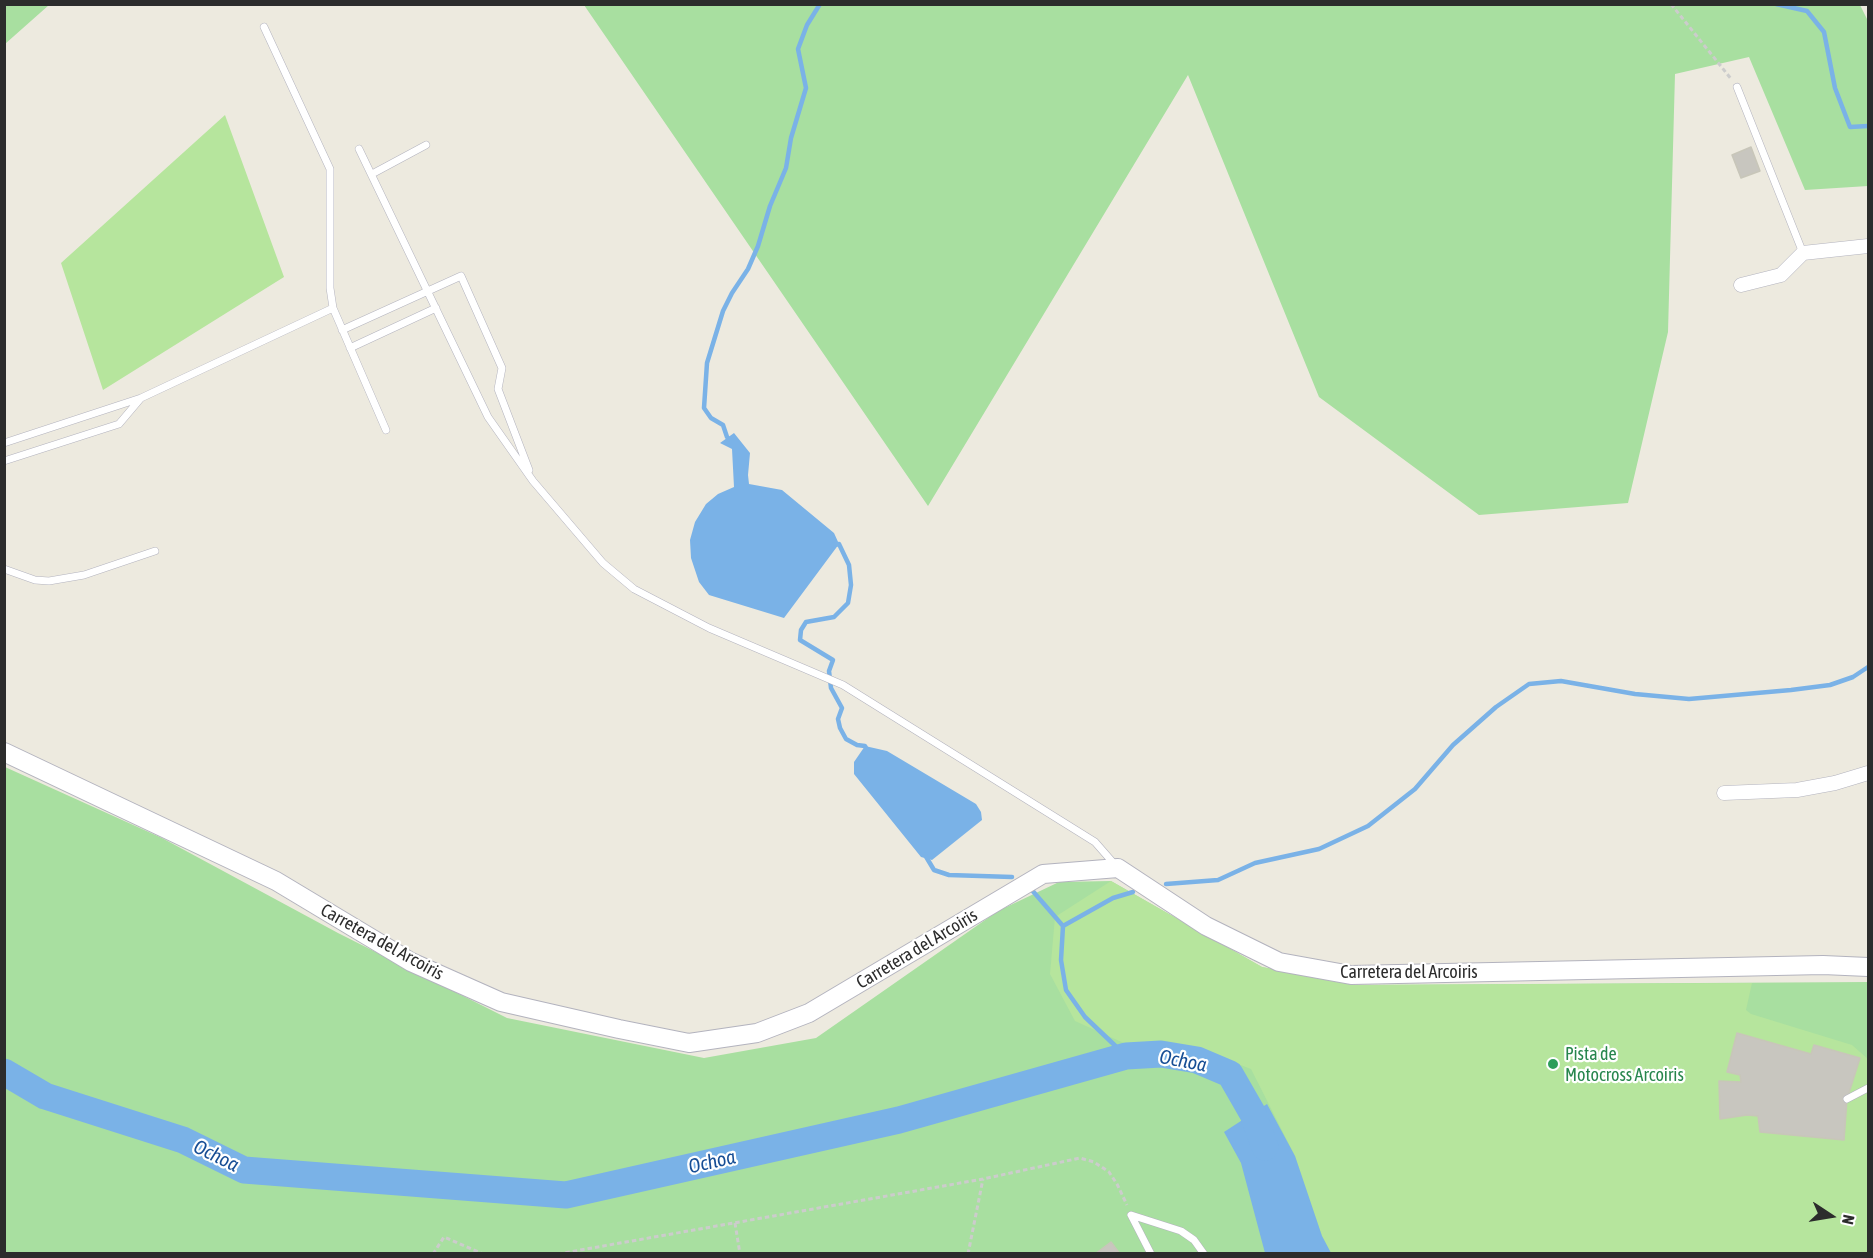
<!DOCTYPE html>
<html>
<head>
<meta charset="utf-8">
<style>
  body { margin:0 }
  #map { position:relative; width:1873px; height:1258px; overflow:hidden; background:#edeadf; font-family:"Asap Condensed",sans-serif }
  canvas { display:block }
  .frame { position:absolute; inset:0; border:6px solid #2c2c2c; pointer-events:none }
  .north { position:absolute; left:1801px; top:1186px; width:60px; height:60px; -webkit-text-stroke:4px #fff; paint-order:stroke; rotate:102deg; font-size:16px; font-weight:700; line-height:24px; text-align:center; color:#2c2c2c }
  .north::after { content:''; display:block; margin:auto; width:21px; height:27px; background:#2c2c2c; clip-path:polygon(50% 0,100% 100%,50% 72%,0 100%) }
</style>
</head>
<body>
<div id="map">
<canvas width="1873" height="1258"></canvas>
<div class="frame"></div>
<div class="north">N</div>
</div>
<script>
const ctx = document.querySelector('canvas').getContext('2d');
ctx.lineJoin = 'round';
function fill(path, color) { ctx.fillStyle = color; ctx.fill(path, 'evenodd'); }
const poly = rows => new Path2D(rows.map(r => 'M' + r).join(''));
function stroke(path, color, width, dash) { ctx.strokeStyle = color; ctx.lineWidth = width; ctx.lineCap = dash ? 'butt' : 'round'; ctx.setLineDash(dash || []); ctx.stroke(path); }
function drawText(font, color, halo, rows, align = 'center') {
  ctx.font = font + ' "Asap Condensed",sans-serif'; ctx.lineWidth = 4.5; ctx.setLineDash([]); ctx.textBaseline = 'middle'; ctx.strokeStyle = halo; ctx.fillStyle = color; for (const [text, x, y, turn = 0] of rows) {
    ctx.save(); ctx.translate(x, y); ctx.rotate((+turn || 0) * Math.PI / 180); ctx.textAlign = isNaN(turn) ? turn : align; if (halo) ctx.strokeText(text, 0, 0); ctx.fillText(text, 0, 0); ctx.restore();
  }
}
const green = poly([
  [5,4,49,4,49,5,5,44],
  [584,5,1860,5,1868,21,1868,186,1805,190,1749,57,1675,74,1668,332,1628,503,1479,515,1319,397,1188,75,928,506],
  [5,767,162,838,338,933,507,1018,704,1058,816,1038,998,911,1059,882,1111,881,1262,967,1354,985,1868,982,1868,1253,5,1254]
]);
const pitch = poly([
  [225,115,284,277,103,390,61,263],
  [1111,881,1262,967,1354,985,1752,983,1746,1010,1751,1014,1852,1045,1868,1059,1868,1253,1331,1253,1322,1236,1295,1156,1251,1069,1196,1048,1126,1044,1075,1021,1050,974,1055,917]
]);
const water = poly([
  [734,433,750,453,748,475,749,484,782,490,834,533,839,544,784,618,709,595,699,582,691,558,690,540,695,522,706,504,718,494,734,487,732,449,720,443],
  [865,746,887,751,976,804,981,812,982,820,932,860,921,857,854,774,854,762],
  [1267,1104,1295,1156,1322,1236,1331,1253,1265,1253,1241,1163,1224,1132]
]);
const stream = poly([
  [1776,4,1807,11,1824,32,1835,88,1850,127,1868,126],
  [729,439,727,437,723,425,711,418,704,408,707,363,723,311,732,293,748,269,758,246,770,206,786,168,791,138,806,88,798,49,807,25,820,4],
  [833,545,839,544,849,565,851,585,848,603,834,617,806,622,801,630,800,640,833,660,829,671,831,688,842,708,838,719,840,728,846,739,857,745,865,746,867,750],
  [925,855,934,870,949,875,1012,877],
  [1166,884,1218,880,1255,863,1319,849,1368,826,1415,789,1453,745,1496,707,1529,684,1561,681,1635,694,1689,699,1791,690,1830,685,1853,677,1868,667],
  [1031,889,1063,926],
  [1126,1056,1085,1017,1066,990,1061,960,1063,926,1113,898,1133,892]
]);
const river = poly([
  [4,1072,45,1096,183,1140,244,1170,566,1195,899,1120,1126,1056,1161,1054,1197,1060,1230,1074,1253,1114,1265,1147]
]);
const building = poly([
  [1751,147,1760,171,1741,178,1732,155,1751,147],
  [1737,1033,1811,1054,1814,1045,1860,1058,1847,1099,1844,1140,1760,1132,1758,1116,1747,1115,1720,1119,1719,1081,1741,1082,1740,1075,1727,1072,1737,1033],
  [1111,1242,1120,1254,1095,1254,1111,1242]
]);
const path = poly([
  [1671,4,1732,80],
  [735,1223,740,1254],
  [433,1254,444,1237,483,1254],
  [558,1254,983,1179,1080,1158,1094,1162,1109,1172,1117,1184,1127,1205],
  [968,1254,983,1179]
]);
const lane = poly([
  [264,27,330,169,330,288,333,308,386,430],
  [1737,87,1803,253],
  [359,149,488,417,533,481,603,563,634,589,709,628,843,685,1095,842,1116,866],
  [372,174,426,145],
  [342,330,461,276,502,368,498,389,529,470],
  [350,348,436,308],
  [141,398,333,308],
  [4,443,141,398,119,424,4,461],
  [4,569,35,580,49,581,84,575,155,551],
  [1847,1099,1868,1088],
  [1151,1254,1131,1215,1181,1231,1194,1240,1204,1254]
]);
const street = poly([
  [1741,285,1781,275,1803,253,1868,246],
  [1724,793,1797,790,1835,783,1868,773]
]);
const secondary = poly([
  [4,752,276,881,411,962,501,1002,619,1029,689,1043,757,1033,809,1013,1043,874,1118,868,1206,926,1279,962,1351,975,1823,965,1868,967]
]);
const markers = [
  [1553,1064,6,"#2e9e5b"]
];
const streetNames = [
  ["Carretera del Arcoiris",382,942,29],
  ["Carretera del Arcoiris",917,949,-31],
  ["Carretera del Arcoiris",1409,972]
];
const leisureNames = [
  ["Pista de",1565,1054],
  ["Motocross Arcoiris",1565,1075]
];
const waterNames = [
  ["Ochoa",1183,1061,11],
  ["Ochoa",216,1156,26],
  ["Ochoa",712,1162,-13]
];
fill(green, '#a8dfa0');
fill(pitch, '#b6e59d');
fill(water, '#7ab2e7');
stroke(stream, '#7ab2e7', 4.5);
stroke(river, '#7ab2e7', 27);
fill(building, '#c8c6bf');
stroke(building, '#c8c6b9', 1.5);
stroke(lane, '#b3b3be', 8);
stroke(street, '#b3b3be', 15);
stroke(secondary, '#b3b3be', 20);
stroke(path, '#ccc', 3, [4.5, 3]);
stroke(lane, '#fff', 7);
stroke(street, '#fff', 14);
stroke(secondary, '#fff', 18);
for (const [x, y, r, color] of markers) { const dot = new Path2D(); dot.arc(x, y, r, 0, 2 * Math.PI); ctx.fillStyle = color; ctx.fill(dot); stroke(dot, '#fff', 2); }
drawText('18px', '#2c2c2c', '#fff', streetNames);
drawText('18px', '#27864d', '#fff', leisureNames, 'left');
drawText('italic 20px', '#174e95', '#fff', waterNames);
</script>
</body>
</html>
